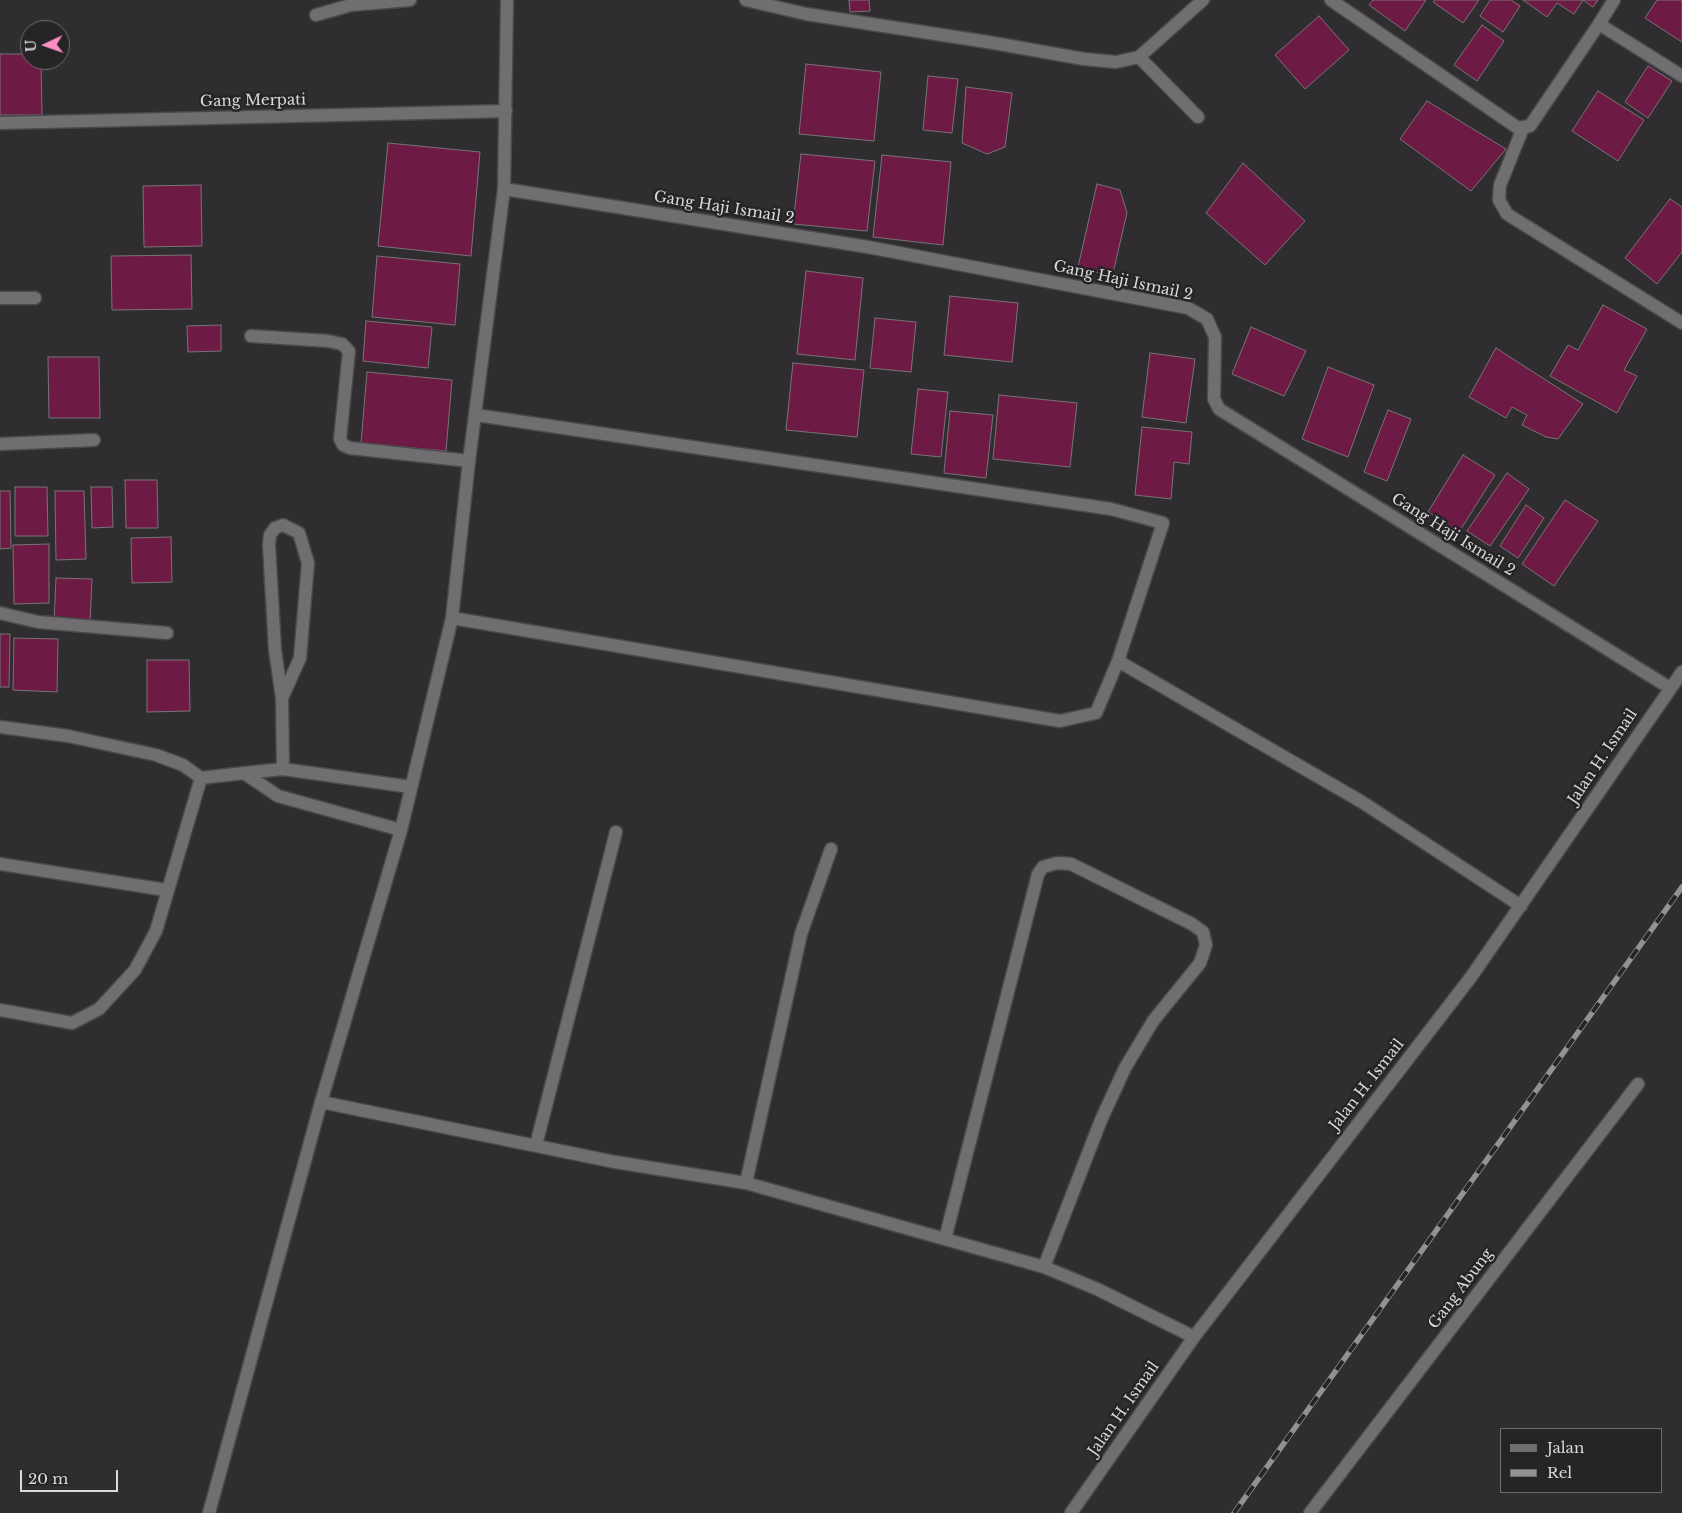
<!DOCTYPE html>
<html>
<head>
<meta charset="utf-8">
<style>
  body { margin:0 }
  #map { position:relative; width:1682px; height:1513px; overflow:hidden; background:#302d30; font-family:"Libre Baskerville",serif }
  canvas { display:block }
  .legend { position:absolute; left:1500px; top:1428px; width:162px; height:65px; box-sizing:border-box; background:#262426; border:1px solid #6e6c6e; margin:0; padding:6px 9px; list-style:none; font-size:15px; color:#dad9da }
  .legend li { display:flex; align-items:center; gap:10px; height:25px }
  .legend b { width:25px; border:1px solid #6e6c6e }
  .north { position:absolute; left:20px; top:20px; width:50px; height:50px; box-sizing:border-box; background:#262426; border:1px solid #6e6c6e; border-radius:50%; rotate:267deg; font-size:14px; font-weight:700; line-height:20px; text-align:center; color:#dad9da }
  .north::after { content:''; display:block; margin:auto; width:18px; height:22px; background:#fb8fc4; clip-path:polygon(50% 0,100% 100%,50% 72%,0 100%) }
  .scale { position:absolute; left:20px; top:1470px; width:98px; height:22px; box-sizing:border-box; border:2px solid #dad9da; border-top:0; padding-left:6px; font-size:15px; line-height:18px; white-space:nowrap; color:#dad9da; -webkit-text-stroke:4px #262426; paint-order:stroke }
</style>
</head>
<body>
<div id="map">
<canvas width="1682" height="1513"></canvas>
<ul class="legend">
<li><b style="height:6px;background:#716e72"></b>Jalan</li>
<li><b style="height:6px;background:#939293"></b>Rel</li>
</ul>
<div class="north">U</div>
<div class="scale">20 m</div>
</div>
<script>
const ctx = document.querySelector('canvas').getContext('2d');
ctx.lineJoin = 'round';
function fill(path, color) { ctx.fillStyle = color; ctx.fill(path, 'evenodd'); }
const poly = rows => new Path2D(rows.map(r => 'M' + r).join(''));
function stroke(path, color, width, dash) { ctx.strokeStyle = color; ctx.lineWidth = width; ctx.lineCap = dash ? 'butt' : 'round'; ctx.setLineDash(dash || []); ctx.stroke(path); }
function drawText(font, color, halo, rows, align = 'center') {
  ctx.font = font + ' "Libre Baskerville",serif'; ctx.lineWidth = 5; ctx.setLineDash([]); ctx.textBaseline = 'middle'; ctx.strokeStyle = halo; ctx.fillStyle = color; for (const [text, x, y, turn = 0] of rows) {
    ctx.save(); ctx.translate(x, y); ctx.rotate((+turn || 0) * Math.PI / 180); ctx.textAlign = isNaN(turn) ? turn : align; if (halo) ctx.strokeText(text, 0, 0); ctx.fillText(text, 0, 0); ctx.restore();
  }
}
const building = poly([
  [849,0,869,0,870,11,850,12,849,0],
  [1373,0,1426,0,1405,31,1369,5,1373,0],
  [1435,0,1479,0,1463,23,1433,2,1435,0],
  [1490,0,1511,0,1520,6,1503,32,1480,16,1490,0],
  [1523,0,1598,0,1593,7,1583,0,1574,14,1557,3,1547,17,1523,0],
  [1657,0,1682,0,1682,42,1645,18,1657,0],
  [1319,16,1349,50,1305,89,1275,55,1319,16],
  [1482,25,1504,41,1477,81,1454,65,1482,25],
  [0,54,30,54,30,60,41,60,42,115,0,115,0,54],
  [806,64,881,72,874,141,799,134,806,64],
  [1648,66,1672,81,1648,118,1625,102,1648,66],
  [928,76,958,79,952,133,923,130,928,76],
  [966,87,1012,93,1005,147,987,154,962,143,966,87],
  [1598,91,1644,120,1618,161,1572,131,1598,91],
  [1427,101,1506,149,1471,191,1400,139,1427,101],
  [388,143,480,152,471,256,378,246,388,143],
  [801,154,875,161,867,231,793,224,801,154],
  [882,155,951,162,943,245,873,237,882,155],
  [1243,163,1305,221,1265,265,1206,213,1243,163],
  [1097,184,1120,190,1127,213,1112,277,1078,267,1097,184],
  [201,185,202,246,144,247,143,186,201,185],
  [1670,199,1682,207,1682,252,1657,284,1625,258,1670,199],
  [191,255,192,309,112,310,111,256,191,255],
  [377,256,460,264,455,325,372,317,377,256],
  [806,271,863,278,855,360,797,354,806,271],
  [950,296,1018,303,1012,362,944,355,950,296],
  [1603,305,1647,329,1624,370,1637,376,1617,413,1550,376,1568,345,1578,350,1603,305],
  [875,318,916,322,911,372,870,368,875,318],
  [366,321,432,327,428,368,363,361,366,321],
  [221,325,221,351,188,352,187,326,221,325],
  [1251,327,1306,351,1284,396,1232,374,1251,327],
  [1496,348,1583,404,1558,439,1546,437,1522,425,1527,415,1512,407,1506,418,1469,397,1496,348],
  [1150,353,1195,359,1186,423,1142,417,1150,353],
  [48,357,99,357,100,418,49,418,48,357],
  [793,363,864,370,857,437,786,430,793,363],
  [1328,367,1374,385,1348,457,1302,439,1328,367],
  [367,372,452,380,446,451,361,443,367,372],
  [918,389,948,392,941,457,911,454,918,389],
  [999,395,1077,403,1070,467,993,459,999,395],
  [1388,410,1411,419,1387,481,1364,472,1388,410],
  [950,411,993,415,986,478,944,473,950,411],
  [1142,427,1192,432,1189,464,1174,462,1171,499,1135,495,1142,427],
  [1463,455,1495,475,1459,532,1428,512,1463,455],
  [1507,473,1529,489,1490,546,1467,531,1507,473],
  [125,480,157,480,158,528,126,528,125,480],
  [15,487,47,487,48,536,15,536,15,487],
  [91,487,112,487,113,527,92,528,91,487],
  [0,491,10,491,11,548,0,549,0,491],
  [55,491,84,491,86,559,56,560,55,491],
  [1565,500,1598,521,1554,586,1522,564,1565,500],
  [1526,505,1544,518,1518,558,1500,546,1526,505],
  [171,537,172,582,132,583,131,538,171,537],
  [49,544,49,603,14,604,13,545,49,544],
  [56,578,92,579,90,623,54,622,56,578],
  [0,634,10,634,9,687,0,687,0,634],
  [14,638,58,639,57,692,13,690,14,638],
  [147,660,189,660,190,711,147,712,147,660]
]);
const service = poly([
  [251,336,328,341,342,344,349,351,340,439,343,445,350,448,469,461]
]);
const minor = poly([
  [746,0,806,14,988,42,1084,59,1116,62,1139,57,1203,0],
  [1331,0,1518,128,1530,126,1599,24,1682,76],
  [316,15,351,5,410,0],
  [1599,24,1614,0],
  [1139,57,1198,117],
  [0,123,506,111],
  [1523,128,1500,185,1499,200,1507,214,1682,323],
  [504,189,868,247,1188,308,1207,319,1215,337,1214,399,1219,409,1670,688],
  [0,298,35,298],
  [0,444,94,440],
  [0,613,38,622,167,633],
  [452,618,1060,721,1096,713,1118,661,1163,523,1111,509,476,415],
  [1118,661,1362,802,1521,906],
  [282,698,300,658,308,563,299,533,283,525,275,528,270,535,269,545,275,650,282,698,283,769],
  [0,727,68,736,156,755,183,765,201,778],
  [244,773,283,769,411,787],
  [0,864,166,890],
  [0,1010,72,1023,99,1009,135,970,156,931,201,778,244,773,278,796,401,830],
  [321,1102,615,1162,746,1183,1044,1267,1097,1289,1194,1337],
  [536,1145,616,832],
  [746,1183,801,934,831,849],
  [945,1239,1038,874,1043,867,1057,863,1071,864,1192,924,1203,932,1206,945,1200,963,1153,1021,1125,1068,1101,1120,1044,1267],
  [209,1513,321,1102,401,830,452,618,469,461,504,189,507,0],
  [1071,1513,1194,1337,1471,977,1682,672],
  [1310,1513,1638,1084]
]);
const rail = poly([
  [1234,1513,1682,887]
]);
const streetNames = [
  ["Gang Merpati",253,101,-1],
  ["Gang Haji Ismail 2",724,208,9],
  ["Gang Haji Ismail 2",1123,281,12],
  ["Gang Haji Ismail 2",1453,535,32],
  ["Jalan H. Ismail",1603,757,-56],
  ["Jalan H. Ismail",1367,1085,-52],
  ["Gang Abung",1461,1289,-53],
  ["Jalan H. Ismail",1124,1409,-55]
];
fill(building, '#6d1a44');
stroke(building, '#797476', 1);
stroke(service, '#4a494a', 15);
stroke(minor, '#4a494a', 15);
stroke(service, '#716e72', 12);
stroke(minor, '#716e72', 12);
stroke(rail, '#939293', 5.5);
stroke(rail, '#262426', 4, [11]);
drawText('15px', '#dad9da', '#262426', streetNames);
</script>
</body>
</html>
